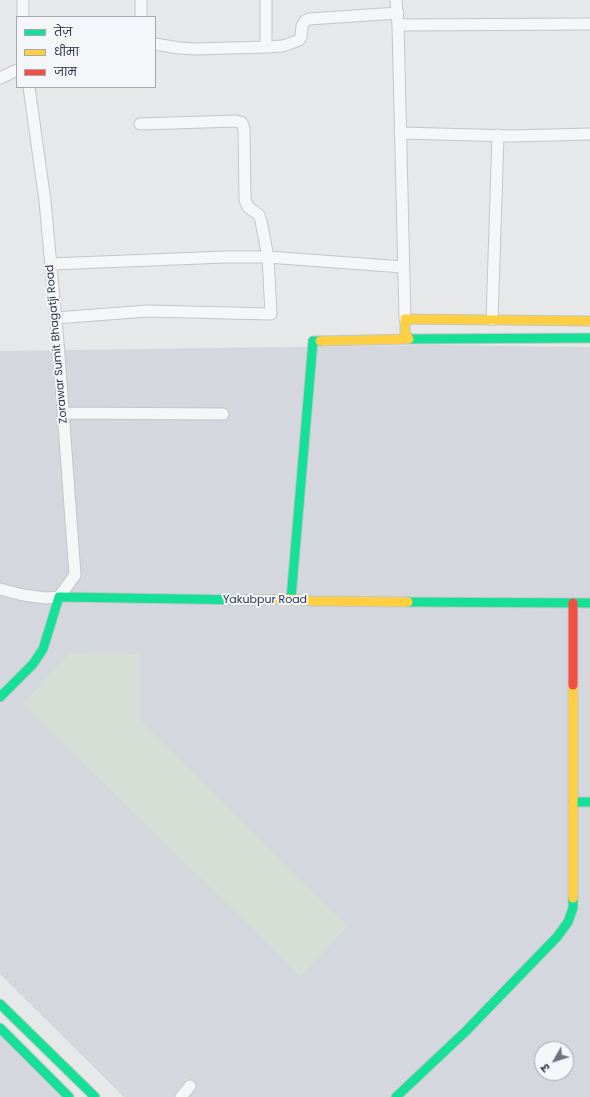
<!DOCTYPE html>
<html>
<head>
<meta charset="utf-8">
<style>
  body { margin:0 }
  #map { position:relative; width:590px; height:1097px; overflow:hidden; background:#e6e8ea; font-family:Poppins,"Noto Sans Devanagari",sans-serif }
  canvas { display:block }
  .legend { position:absolute; left:16px; top:16px; width:140px; height:72px; box-sizing:border-box; background:#f4f6f9; border:1px solid #a4a8b1; margin:0; padding:5px 7px; list-style:none; font-size:12px; color:#2b3445 }
  .legend li { display:flex; align-items:center; gap:8px; height:20px }
  .legend b { width:20px; border:1px solid #a4a8b1 }
  .north { position:absolute; left:534px; top:1041px; width:40px; height:40px; box-sizing:border-box; background:#f4f6f9; border:1px solid #a4a8b1; border-radius:50%; rotate:231deg; font-size:11px; font-weight:700; line-height:16px; text-align:center; color:#2b3445 }
  .north::after { content:''; display:block; margin:auto; width:14px; height:18px; background:#6c737f; clip-path:polygon(50% 0,100% 100%,50% 72%,0 100%) }
</style>
</head>
<body>
<div id="map">
<canvas width="590" height="1097"></canvas>
<ul class="legend">
<li><b style="height:5px;background:#16e098"></b>तेज़</li>
<li><b style="height:5px;background:#ffcf43"></b>धीमा</li>
<li><b style="height:5px;background:#f24e42"></b>जाम</li>
</ul>
<div class="north">उ</div>
</div>
<script>
const ctx = document.querySelector('canvas').getContext('2d');
ctx.lineJoin = 'round';
function fill(path, color) { ctx.fillStyle = color; ctx.fill(path, 'evenodd'); }
const poly = rows => new Path2D(rows.map(r => 'M' + r).join(''));
function stroke(path, color, width, dash) { ctx.strokeStyle = color; ctx.lineWidth = width; ctx.lineCap = dash ? 'butt' : 'round'; ctx.setLineDash(dash || []); ctx.stroke(path); }
function drawText(font, color, halo, rows, align = 'center') {
  ctx.font = font + ' Poppins,sans-serif'; ctx.lineWidth = 4; ctx.setLineDash([]); ctx.textBaseline = 'middle'; ctx.strokeStyle = halo; ctx.fillStyle = color; for (const [text, x, y, turn = 0] of rows) {
    ctx.save(); ctx.translate(x, y); ctx.rotate((+turn || 0) * Math.PI / 180); ctx.textAlign = isNaN(turn) ? turn : align; if (halo) ctx.strokeText(text, 0, 0); ctx.fillText(text, 0, 0); ctx.restore();
  }
}
const built = poly([
  [433,345,590,347,590,1097,124,1097,0,974,0,351],
  [542,1049,566,1049,566,1073,542,1073],
  [0,1035,63,1097,0,1097]
]);
const green = poly([
  [70,653,139,654,140,721,348,926,300,976,23,704]
]);
const street = poly([
  [23,0,23,17],
  [266,0,266,47],
  [396,0,398,25,405,319],
  [141,17,141,0],
  [398,25,590,24],
  [155,44,179,48,195,49,266,47,282,46,289,44,299,40,301,37,302,26,305,21,309,19,398,13],
  [0,78,17,70],
  [400,133,512,136,590,134],
  [51,264,225,257,268,257,403,267],
  [56,318,147,311,271,314,268,257,261,221,259,215,248,207,245,200,244,129,242,123,236,121,140,124],
  [492,320,498,135],
  [64,413,223,414],
  [0,589,23,595,46,598,59,597,75,575,58,342,45,201,29,87],
  [181,1097,190,1086]
]);
const fast = poly([
  [408,337,409,339,590,338],
  [291,599,313,341,320,341],
  [408,602,590,603],
  [0,697,33,664,43,649,59,597,247,600],
  [573,802,590,802],
  [0,1004,95,1097],
  [0,1028,69,1097],
  [396,1097,465,1032,557,937,568,922,573,908,573,898]
]);
const slow = poly([
  [408,337,405,334,405,319,590,321],
  [320,341,409,339],
  [247,600,291,599,313,601,408,602],
  [573,685,573,898]
]);
const jam = poly([
  [573,603,573,685]
]);
const streetNames = [
  ["Zorawar Sumit Bhagatji Road",57,344,-95],
  ["Yakubpur Road",265,600]
];
fill(built, '#d4d7dd');
fill(green, '#d6ded6');
stroke(street, '#c4c6c8', 13);
stroke(fast, '#c4c6c8', 11);
stroke(slow, '#c4c6c8', 11);
stroke(jam, '#c4c6c8', 11);
stroke(street, '#f5f6f7', 11);
stroke(fast, '#16e098', 9);
stroke(slow, '#ffcf43', 9);
stroke(jam, '#f24e42', 9);
drawText('11px', '#2b3445', '#f4f6f9', streetNames);
</script>
</body>
</html>
